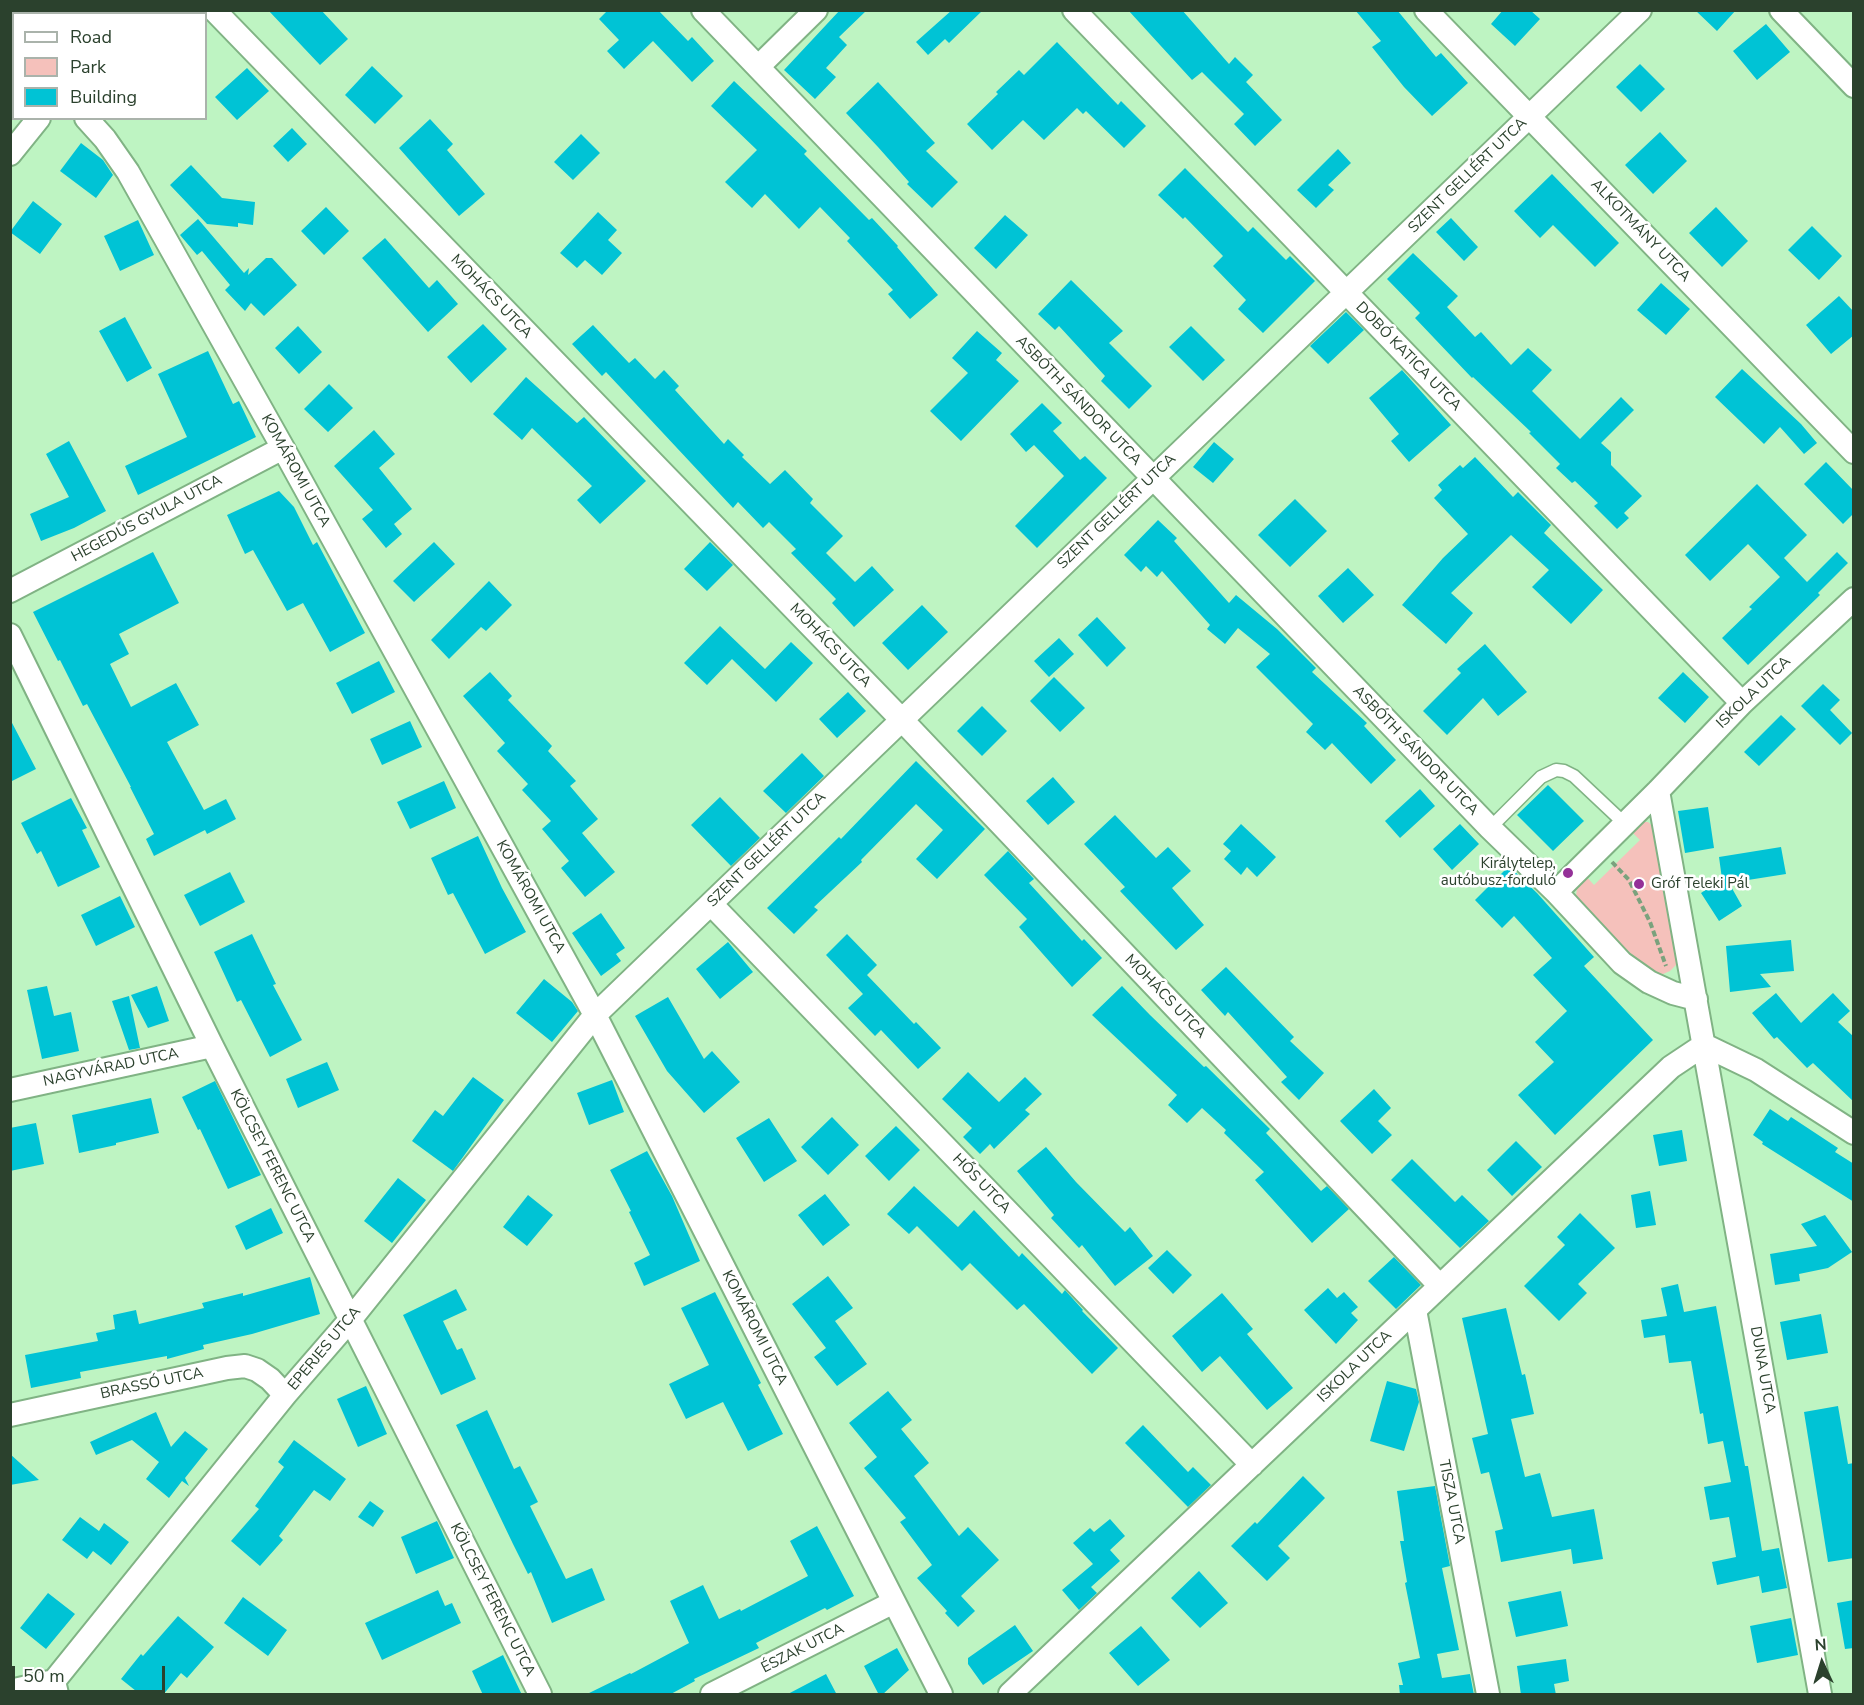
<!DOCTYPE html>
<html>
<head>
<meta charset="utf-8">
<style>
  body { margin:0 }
  #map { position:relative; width:1864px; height:1705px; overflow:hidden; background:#bef4c2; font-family:"Nunito Sans",sans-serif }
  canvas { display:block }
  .frame { position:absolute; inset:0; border:12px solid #2b412d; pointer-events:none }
  .legend { position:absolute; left:12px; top:12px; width:195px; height:108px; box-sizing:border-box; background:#fff; border:2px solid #aab3ab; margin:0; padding:8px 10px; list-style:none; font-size:18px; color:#2b412d }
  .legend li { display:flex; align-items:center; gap:12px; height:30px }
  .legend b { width:30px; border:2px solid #aab3ab }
  .north { position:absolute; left:1792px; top:1633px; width:60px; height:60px; -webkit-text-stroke:4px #fff; paint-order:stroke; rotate:356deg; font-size:16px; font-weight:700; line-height:24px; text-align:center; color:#2b412d }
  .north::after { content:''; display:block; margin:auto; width:21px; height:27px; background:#2b412d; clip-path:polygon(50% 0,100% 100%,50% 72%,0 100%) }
  .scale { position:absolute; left:12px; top:1666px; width:153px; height:27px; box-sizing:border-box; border:3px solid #2b412d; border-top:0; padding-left:8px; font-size:18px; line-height:21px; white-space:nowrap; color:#2b412d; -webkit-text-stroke:4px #fff; paint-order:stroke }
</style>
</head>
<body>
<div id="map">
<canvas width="1864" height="1705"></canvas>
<div class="frame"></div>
<ul class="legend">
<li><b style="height:8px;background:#fff"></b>Road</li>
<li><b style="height:16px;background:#f5c1bb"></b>Park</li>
<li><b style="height:16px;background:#00c3d5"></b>Building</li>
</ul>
<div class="north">N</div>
<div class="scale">50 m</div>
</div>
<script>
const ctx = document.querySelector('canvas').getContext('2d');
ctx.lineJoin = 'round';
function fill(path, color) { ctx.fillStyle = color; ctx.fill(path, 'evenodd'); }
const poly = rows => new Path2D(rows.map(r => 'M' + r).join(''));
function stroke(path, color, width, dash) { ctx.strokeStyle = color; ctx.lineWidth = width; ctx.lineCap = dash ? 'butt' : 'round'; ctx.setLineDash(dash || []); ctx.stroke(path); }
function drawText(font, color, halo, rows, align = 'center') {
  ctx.font = font + ' "Nunito Sans",sans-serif'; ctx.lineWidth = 5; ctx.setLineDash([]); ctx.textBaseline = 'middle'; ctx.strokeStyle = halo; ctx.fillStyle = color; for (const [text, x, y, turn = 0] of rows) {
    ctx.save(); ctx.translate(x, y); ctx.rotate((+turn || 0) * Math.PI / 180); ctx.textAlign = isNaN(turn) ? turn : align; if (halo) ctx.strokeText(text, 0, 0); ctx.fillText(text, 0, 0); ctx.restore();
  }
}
const green = poly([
  [1641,822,1648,822,1654,827,1678,963,1670,971,1663,974,1656,973,1640,962,1582,908,1576,896,1578,881,1584,874,1594,885,1640,840,1630,830]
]);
const building = poly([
  [268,10,321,10,348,39,320,65],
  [608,10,658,10,688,41,692,37,714,61,692,82,653,41,624,69,607,51,619,40,599,19],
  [840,10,867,10,839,37,847,45,826,68,836,77,815,99,784,70],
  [952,10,983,10,949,43,945,39,928,55,916,42],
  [1128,10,1182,10,1229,64,1235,57,1253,75,1246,82,1282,120,1255,146,1234,124,1244,114,1202,72,1192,80],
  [1355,10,1397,10,1436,57,1441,53,1468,83,1432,116,1404,87,1372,47,1381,41],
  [1503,10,1530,10,1540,19,1515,46,1491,24],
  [1695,10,1736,10,1717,31],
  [1766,24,1790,52,1757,80,1733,51],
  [1057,42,1118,105,1121,101,1146,126,1124,148,1086,111,1083,114,1077,108,1044,140,1023,120,992,150,967,124,998,94,996,92,1019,70,1024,75],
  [1640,64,1665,89,1641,112,1616,87],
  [372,66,403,96,375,124,345,95],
  [247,68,269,91,237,120,215,97],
  [734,81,807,151,804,154,869,220,872,218,898,246,897,247,938,295,910,319,888,294,893,290,847,241,850,238,820,207,799,229,765,194,752,208,725,182,757,150,711,106],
  [878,82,935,143,926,151,958,182,932,208,907,184,909,182,878,147,846,113],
  [430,119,453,144,447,150,485,194,459,216,399,148],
  [292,128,307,144,288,162,273,146],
  [1660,132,1687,161,1653,194,1625,165],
  [581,134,600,153,573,180,554,162],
  [81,143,103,160,113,175,96,198,60,171],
  [1338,149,1351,163,1328,185,1334,190,1316,208,1297,190],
  [191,165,222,198,255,202,253,225,238,223,238,227,207,224,170,185],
  [1185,168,1248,232,1253,227,1286,260,1290,256,1315,281,1263,333,1238,309,1246,300,1213,266,1223,256,1185,217,1183,219,1158,195],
  [1552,174,1619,243,1595,267,1553,225,1540,238,1514,211],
  [33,201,62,224,40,254,10,232],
  [326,207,349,231,324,255,301,231],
  [1716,207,1748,241,1722,267,1689,233],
  [598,212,617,230,608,240,622,253,602,275,585,260,577,268,560,253],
  [1005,215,1028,235,996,269,974,248],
  [1451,218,1478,247,1464,261,1436,232],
  [198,219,244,273,249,268,248,275,266,258,272,258,297,285,264,316,251,303,245,311,225,290,230,285,202,251,197,255,180,235],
  [138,220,154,255,120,271,104,236],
  [1812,226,1842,256,1819,280,1788,250],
  [385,238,429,288,437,280,458,304,428,332,362,258],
  [1413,253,1458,296,1447,307,1475,337,1481,332,1511,365,1528,348,1552,370,1532,391,1580,439,1621,397,1634,410,1601,443,1611,452,1611,465,1642,496,1624,513,1629,518,1617,529,1594,506,1598,503,1575,481,1572,483,1556,468,1560,464,1529,433,1531,432,1473,377,1472,378,1415,318,1420,313,1387,279],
  [1071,280,1123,331,1109,343,1152,386,1129,409,1101,381,1105,376,1059,326,1055,330,1038,314],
  [1661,283,1690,309,1666,335,1637,310],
  [1839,296,1854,312,1854,335,1831,354,1806,325],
  [1346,312,1364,330,1328,364,1310,346],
  [125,317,152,368,127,382,99,331],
  [483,324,507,349,471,383,447,357],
  [593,325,629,363,635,358,655,379,664,370,679,386,675,390,724,444,728,439,744,455,742,457,770,484,785,470,813,499,810,503,843,536,826,553,855,582,872,566,894,590,854,627,832,603,836,599,791,553,796,549,769,522,763,528,738,502,733,508,606,372,602,376,572,344],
  [298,326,322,352,299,374,275,348],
  [1191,326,1225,360,1203,381,1169,347],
  [977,331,1002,353,996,360,1019,381,961,441,930,411,968,373,952,358],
  [208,351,233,404,239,401,256,437,138,495,125,466,187,437,158,374],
  [1742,369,1801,424,1817,443,1804,454,1780,427,1764,444,1715,397],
  [1402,370,1451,425,1409,462,1391,441,1399,434,1369,398],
  [526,377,577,423,584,417,646,481,600,524,577,500,592,486,532,428,522,440,493,414],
  [329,384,353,408,328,432,304,409],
  [1042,403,1062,423,1053,431,1080,460,1085,456,1107,478,1037,548,1015,526,1064,476,1034,445,1026,452,1010,434],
  [374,430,395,454,379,468,412,509,394,524,402,534,386,548,362,519,373,510,334,466],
  [69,441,106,511,74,528,41,541,30,514,69,497,46,454],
  [1214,442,1234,459,1213,483,1193,467],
  [1475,457,1513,497,1518,492,1551,525,1544,533,1603,590,1571,624,1532,587,1549,570,1511,535,1451,593,1473,613,1446,644,1402,605,1443,558,1468,534,1434,498,1442,490,1438,485,1460,465,1463,468],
  [1826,462,1854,491,1854,513,1843,524,1804,484],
  [1757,484,1807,535,1784,558,1807,582,1837,552,1848,563,1818,593,1820,595,1748,665,1722,638,1752,609,1749,607,1780,577,1748,544,1710,581,1685,555],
  [279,491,294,507,313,545,317,542,365,633,330,652,303,603,287,611,253,550,245,554,227,515],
  [1295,499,1327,531,1290,567,1258,535],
  [1158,520,1177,538,1174,541,1229,603,1236,595,1277,629,1316,668,1312,672,1367,723,1364,726,1396,760,1371,784,1332,743,1325,750,1306,732,1313,724,1256,667,1270,654,1238,628,1225,644,1207,629,1210,625,1162,571,1157,577,1146,566,1141,572,1124,555],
  [434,542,455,564,414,602,393,581],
  [710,542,733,565,707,591,684,569],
  [153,552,179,603,119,634,129,654,110,664,131,707,176,683,199,725,167,742,204,810,226,799,236,819,207,834,205,830,154,856,146,839,154,834,130,787,131,787,87,704,83,706,60,660,58,661,33,612],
  [1348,568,1374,595,1343,623,1318,596],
  [489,581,512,605,486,631,481,627,449,659,431,640],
  [922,605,948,632,908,670,882,643],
  [1097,617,1126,648,1107,667,1078,635],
  [720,626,765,669,791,642,813,663,776,702,732,659,707,685,684,663],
  [1059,638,1074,654,1049,677,1034,661],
  [1485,644,1527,692,1498,716,1483,698,1447,735,1423,711,1461,673,1457,669],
  [379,661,395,692,352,714,336,683],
  [490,672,512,696,508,700,552,746,548,751,576,781,570,786,598,819,582,833,615,872,585,897,561,868,569,861,542,829,551,821,522,790,528,784,497,751,505,743,463,696],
  [1683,672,1709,697,1685,723,1658,698],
  [1054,677,1085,708,1060,732,1030,701],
  [1823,684,1840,700,1830,710,1852,733,1840,745,1801,706],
  [848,692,866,711,837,738,819,719],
  [982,706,1007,731,982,756,957,731],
  [1781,715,1796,729,1759,766,1744,752],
  [10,719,36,769,10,782],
  [410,721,422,747,382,765,370,739],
  [802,753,824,776,786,813,763,791],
  [916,761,985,829,937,879,916,859,943,830,916,804,861,860,862,862,814,907,818,910,794,934,767,908,839,837,841,839],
  [1053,777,1075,802,1048,825,1026,801],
  [444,781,456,808,410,829,397,802],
  [1548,785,1584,821,1553,851,1517,815],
  [1420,789,1435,806,1400,838,1385,821],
  [720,797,760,838,731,866,691,825],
  [71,798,87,828,82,830,100,867,58,887,41,851,37,854,21,823],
  [1708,807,1714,848,1685,853,1678,811],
  [1115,815,1156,858,1168,847,1191,871,1172,888,1204,925,1176,950,1120,891,1125,887,1084,844],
  [1241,824,1276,857,1257,877,1247,867,1241,875,1224,859,1231,851,1223,844],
  [1460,824,1479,844,1452,870,1433,849],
  [478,836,502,888,526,932,485,954,453,893,448,895,431,858],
  [1781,847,1786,874,1729,883,1742,906,1719,921,1701,893,1722,879,1719,857],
  [1008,851,1034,879,1029,883,1082,941,1084,939,1102,958,1072,987,1019,927,1027,919,984,875],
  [1509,866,1537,893,1594,957,1584,966,1653,1040,1555,1135,1518,1095,1554,1062,1535,1042,1567,1011,1533,975,1552,958,1514,916,1502,928,1475,900],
  [230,872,245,902,200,926,184,895],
  [120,896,135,927,96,946,81,915],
  [601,913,625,948,616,954,621,961,601,976,572,933],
  [252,934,276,984,273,985,302,1040,270,1057,241,1000,237,1002,214,952],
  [847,934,877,965,867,975,914,1024,916,1022,941,1048,918,1069,881,1030,875,1036,848,1008,863,994,826,955],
  [1791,940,1794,971,1760,974,1771,987,1730,992,1726,946],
  [728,942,753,972,720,999,696,969],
  [1226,967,1294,1037,1290,1041,1324,1073,1299,1100,1281,1082,1287,1077,1228,1012,1225,1016,1201,990],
  [544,979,572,1002,578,1011,552,1042,516,1013],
  [47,986,54,1016,71,1012,79,1051,42,1059,27,990],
  [157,986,169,1021,148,1028,131,995],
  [1122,986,1150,1015,1204,1067,1206,1066,1270,1129,1266,1133,1321,1191,1327,1186,1349,1209,1312,1243,1255,1180,1264,1172,1224,1133,1226,1130,1202,1108,1187,1123,1168,1105,1177,1095,1092,1015],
  [1776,993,1801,1023,1833,993,1850,1011,1838,1022,1854,1037,1854,1102,1813,1063,1807,1068,1777,1037,1774,1039,1752,1013],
  [129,996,140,1048,129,1050,112,1001],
  [668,997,704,1059,712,1051,740,1082,704,1113,667,1071,635,1016],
  [327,1062,339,1090,298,1108,286,1079],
  [968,1072,999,1102,1025,1077,1042,1094,1025,1110,1030,1114,994,1149,990,1144,980,1154,963,1137,972,1128,942,1099],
  [473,1077,504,1100,453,1171,412,1141,435,1110,443,1116],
  [612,1080,624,1112,589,1125,577,1093],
  [215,1081,261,1175,228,1189,200,1129,198,1130,182,1097],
  [1374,1089,1391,1108,1378,1121,1392,1135,1372,1154,1340,1121],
  [151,1098,159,1133,116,1143,116,1145,79,1153,72,1115],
  [1770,1109,1788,1121,1791,1117,1838,1148,1835,1152,1854,1164,1854,1202,1762,1144,1763,1142,1753,1135],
  [832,1117,859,1145,828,1175,801,1147],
  [769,1118,797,1161,764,1182,736,1138],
  [36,1123,44,1164,10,1171,10,1128],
  [896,1126,920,1150,889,1181,865,1156],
  [1682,1130,1687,1161,1659,1166,1653,1135],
  [1516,1141,1542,1167,1512,1196,1487,1170],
  [1046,1147,1076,1182,1125,1232,1130,1227,1153,1256,1115,1286,1082,1245,1079,1248,1051,1218,1054,1215,1017,1171],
  [647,1151,672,1196,700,1261,644,1286,634,1263,650,1255,629,1212,631,1211,610,1170],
  [1412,1159,1455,1202,1462,1195,1489,1221,1460,1248,1391,1180],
  [398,1178,426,1200,392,1243,364,1221],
  [914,1186,958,1227,974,1210,1019,1257,1022,1253,1062,1294,1065,1290,1083,1310,1082,1311,1118,1348,1092,1374,1024,1304,1017,1310,970,1263,962,1271,917,1226,909,1234,887,1214],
  [1650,1191,1656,1225,1636,1228,1631,1195],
  [825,1194,850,1225,823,1246,798,1215],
  [528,1195,553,1215,527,1246,503,1227],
  [271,1208,283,1233,246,1250,235,1226],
  [1580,1213,1615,1248,1578,1284,1587,1293,1559,1321,1524,1286,1565,1245,1557,1237],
  [1825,1215,1852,1252,1828,1268,1799,1274,1800,1281,1775,1285,1770,1254,1817,1246,1801,1224],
  [1167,1250,1192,1275,1173,1294,1148,1268],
  [1394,1257,1421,1285,1396,1309,1368,1281],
  [828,1276,853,1308,835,1321,867,1364,837,1386,814,1357,826,1348,792,1304],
  [310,1277,320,1314,252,1334,203,1345,204,1349,167,1359,167,1356,80,1372,81,1378,31,1388,25,1355,98,1341,96,1333,115,1329,113,1315,136,1310,139,1324,204,1308,202,1303,243,1293,243,1296],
  [1678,1284,1684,1312,1716,1306,1745,1466,1748,1466,1762,1551,1779,1548,1787,1588,1762,1593,1759,1576,1717,1585,1712,1562,1736,1557,1729,1517,1710,1520,1704,1487,1731,1482,1723,1441,1708,1444,1703,1413,1700,1414,1691,1361,1669,1363,1665,1335,1644,1338,1641,1320,1667,1316,1661,1288],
  [1328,1288,1337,1298,1344,1292,1358,1307,1351,1313,1358,1320,1336,1344,1304,1310],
  [456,1289,467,1310,443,1321,457,1350,462,1348,476,1379,441,1395,403,1315],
  [715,1292,761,1383,758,1385,783,1434,748,1451,723,1402,686,1419,669,1384,709,1365,681,1308],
  [1222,1293,1253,1329,1247,1334,1293,1388,1267,1410,1220,1356,1202,1372,1172,1336],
  [1506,1308,1522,1375,1525,1374,1534,1414,1511,1419,1525,1477,1540,1473,1552,1517,1594,1509,1603,1559,1573,1564,1571,1549,1501,1562,1495,1531,1503,1529,1489,1472,1481,1474,1472,1438,1488,1434,1462,1318],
  [1821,1314,1828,1353,1787,1360,1780,1322],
  [1387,1381,1416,1389,1419,1402,1404,1451,1370,1441],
  [366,1386,387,1434,358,1447,337,1399],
  [888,1391,912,1420,901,1429,929,1463,914,1476,959,1536,968,1527,999,1560,961,1596,975,1611,958,1627,945,1613,947,1611,917,1578,932,1565,900,1522,906,1518,864,1468,877,1457,849,1423],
  [1838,1406,1848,1464,1854,1463,1854,1558,1828,1562,1804,1412],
  [487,1410,514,1469,520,1466,538,1502,530,1506,566,1579,592,1568,605,1600,552,1623,531,1572,528,1574,513,1544,456,1425],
  [156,1412,171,1447,185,1431,208,1449,185,1478,189,1486,182,1481,169,1498,146,1479,159,1462,132,1440,96,1455,90,1442],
  [1143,1425,1188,1472,1193,1467,1211,1485,1188,1507,1125,1443],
  [294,1440,346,1479,330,1501,314,1490,279,1536,283,1540,260,1566,231,1541,259,1509,255,1506,284,1467,278,1462],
  [10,1454,39,1480,10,1485],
  [1303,1476,1325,1498,1278,1546,1290,1558,1267,1581,1231,1546,1255,1522,1257,1524],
  [1435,1486,1450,1566,1442,1568,1459,1650,1437,1654,1442,1678,1470,1674,1474,1695,1400,1695,1399,1685,1403,1685,1398,1663,1420,1658,1405,1583,1407,1582,1400,1541,1404,1541,1397,1491],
  [370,1501,384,1511,373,1527,358,1517],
  [80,1517,99,1531,104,1523,129,1542,111,1565,93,1551,87,1559,62,1540],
  [1110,1519,1125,1536,1110,1550,1120,1561,1091,1587,1097,1593,1079,1610,1062,1590,1093,1564,1073,1543,1090,1528,1094,1532],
  [437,1521,454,1558,416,1574,401,1537],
  [817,1526,854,1596,827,1610,825,1608,756,1643,759,1648,694,1679,695,1681,669,1695,585,1695,630,1673,631,1674,689,1643,670,1601,703,1585,719,1619,740,1609,741,1611,808,1576,790,1541],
  [1199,1571,1228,1603,1200,1628,1171,1598],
  [438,1590,445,1606,452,1603,461,1623,382,1660,365,1623],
  [1561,1591,1568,1626,1516,1637,1508,1602],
  [48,1593,75,1614,46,1649,20,1628],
  [243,1597,287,1630,268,1656,224,1623],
  [1854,1600,1854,1648,1845,1649,1837,1603],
  [178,1616,214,1647,187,1678,181,1673,163,1695,141,1695,121,1679,141,1654,143,1656],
  [1791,1618,1798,1655,1757,1663,1750,1626],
  [1015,1625,1033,1651,983,1685,968,1664,968,1658],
  [1141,1626,1170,1660,1138,1686,1109,1653],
  [897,1648,909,1670,882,1695,879,1695,864,1666],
  [503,1655,522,1695,483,1695,472,1671],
  [1566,1659,1569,1681,1554,1684,1556,1695,1521,1695,1517,1666],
  [826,1674,837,1695,786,1695]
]);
const path = poly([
  [1612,862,1629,880,1650,922,1666,966]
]);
const lane = poly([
  [1490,828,1541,777,1556,770,1564,771,1574,776,1625,824]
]);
const street = poly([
  [214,10,902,720,1440,1286],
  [703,10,1490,828,1556,892,1622,963,1649,982,1673,993,1696,999],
  [1074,10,1742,703],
  [1426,10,1854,452],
  [1781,10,1854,86],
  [122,14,124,10],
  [10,53,14,56],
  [758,67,816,10],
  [86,118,105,139,128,172,283,448,595,1015,941,1694],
  [10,154,39,118],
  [10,591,283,448],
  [10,635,212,1046,540,1694],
  [1658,791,1820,1694],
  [1556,892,1658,791,1742,703,1854,599],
  [711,904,1252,1465],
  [1704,1045,1756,1070,1854,1133],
  [10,1090,212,1046],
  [1415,1310,1488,1694],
  [10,1415,227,1368,245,1366,257,1370,270,1379,285,1395],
  [54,1681,285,1395,350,1320,595,1015,1640,10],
  [10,1691,54,1681,57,1694],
  [712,1694,894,1602],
  [1010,1694,1671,1067,1704,1045]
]);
const markers = [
  [1568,873,6,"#943198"],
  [1639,884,6,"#943198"]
];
const streetNames = [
  ["SZENT GELLÉRT UTCA",1468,176,-44],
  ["ALKOTMÁNY UTCA",1640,231,46],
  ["MOHÁCS UTCA",491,297,46],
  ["DOBÓ KATICA UTCA",1408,357,46],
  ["ASBÓTH SÁNDOR UTCA",1078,401,46],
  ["KOMÁROMI UTCA",295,471,61],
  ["SZENT GELLÉRT UTCA",1117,512,-44],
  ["HEGEDŰS GYULA UTCA",147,519,-28],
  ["MOHÁCS UTCA",830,646,46],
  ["ISKOLA UTCA",1754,693,-44],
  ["ASBÓTH SÁNDOR UTCA",1415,751,46],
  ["SZENT GELLÉRT UTCA",767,850,-44],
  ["KOMÁROMI UTCA",530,897,61],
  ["MOHÁCS UTCA",1165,997,46],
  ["NAGYVÁRAD UTCA",111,1068,-12],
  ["KÖLCSEY FERENC UTCA",272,1166,63],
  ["HŐS UTCA",981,1184,46],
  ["KOMÁROMI UTCA",754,1328,63],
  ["EPERJES UTCA",325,1349,-50],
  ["ISKOLA UTCA",1355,1367,-44],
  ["DUNA UTCA",1762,1370,80],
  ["BRASSÓ UTCA",152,1384,-12],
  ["TISZA UTCA",1451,1502,79],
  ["KÖLCSEY FERENC UTCA",492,1600,63],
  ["ÉSZAK UTCA",803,1649,-27]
];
const poiNames = [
  ["Királytelep,",1556,864],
  ["autóbusz-forduló",1556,881],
  ["Gróf Teleki Pál",1651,884,"left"]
];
fill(green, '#f5c1bb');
fill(building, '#00c3d5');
stroke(lane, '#80b384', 15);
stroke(street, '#80b384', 26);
stroke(path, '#7aa27d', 4, [6, 3]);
stroke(lane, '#fff', 12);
stroke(street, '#fff', 22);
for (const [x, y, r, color] of markers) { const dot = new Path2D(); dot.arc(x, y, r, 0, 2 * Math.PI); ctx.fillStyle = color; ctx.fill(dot); stroke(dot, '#fff', 2); }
drawText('15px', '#2b412d', '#fff', streetNames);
drawText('15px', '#2b412d', '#fff', poiNames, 'right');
</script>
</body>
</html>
